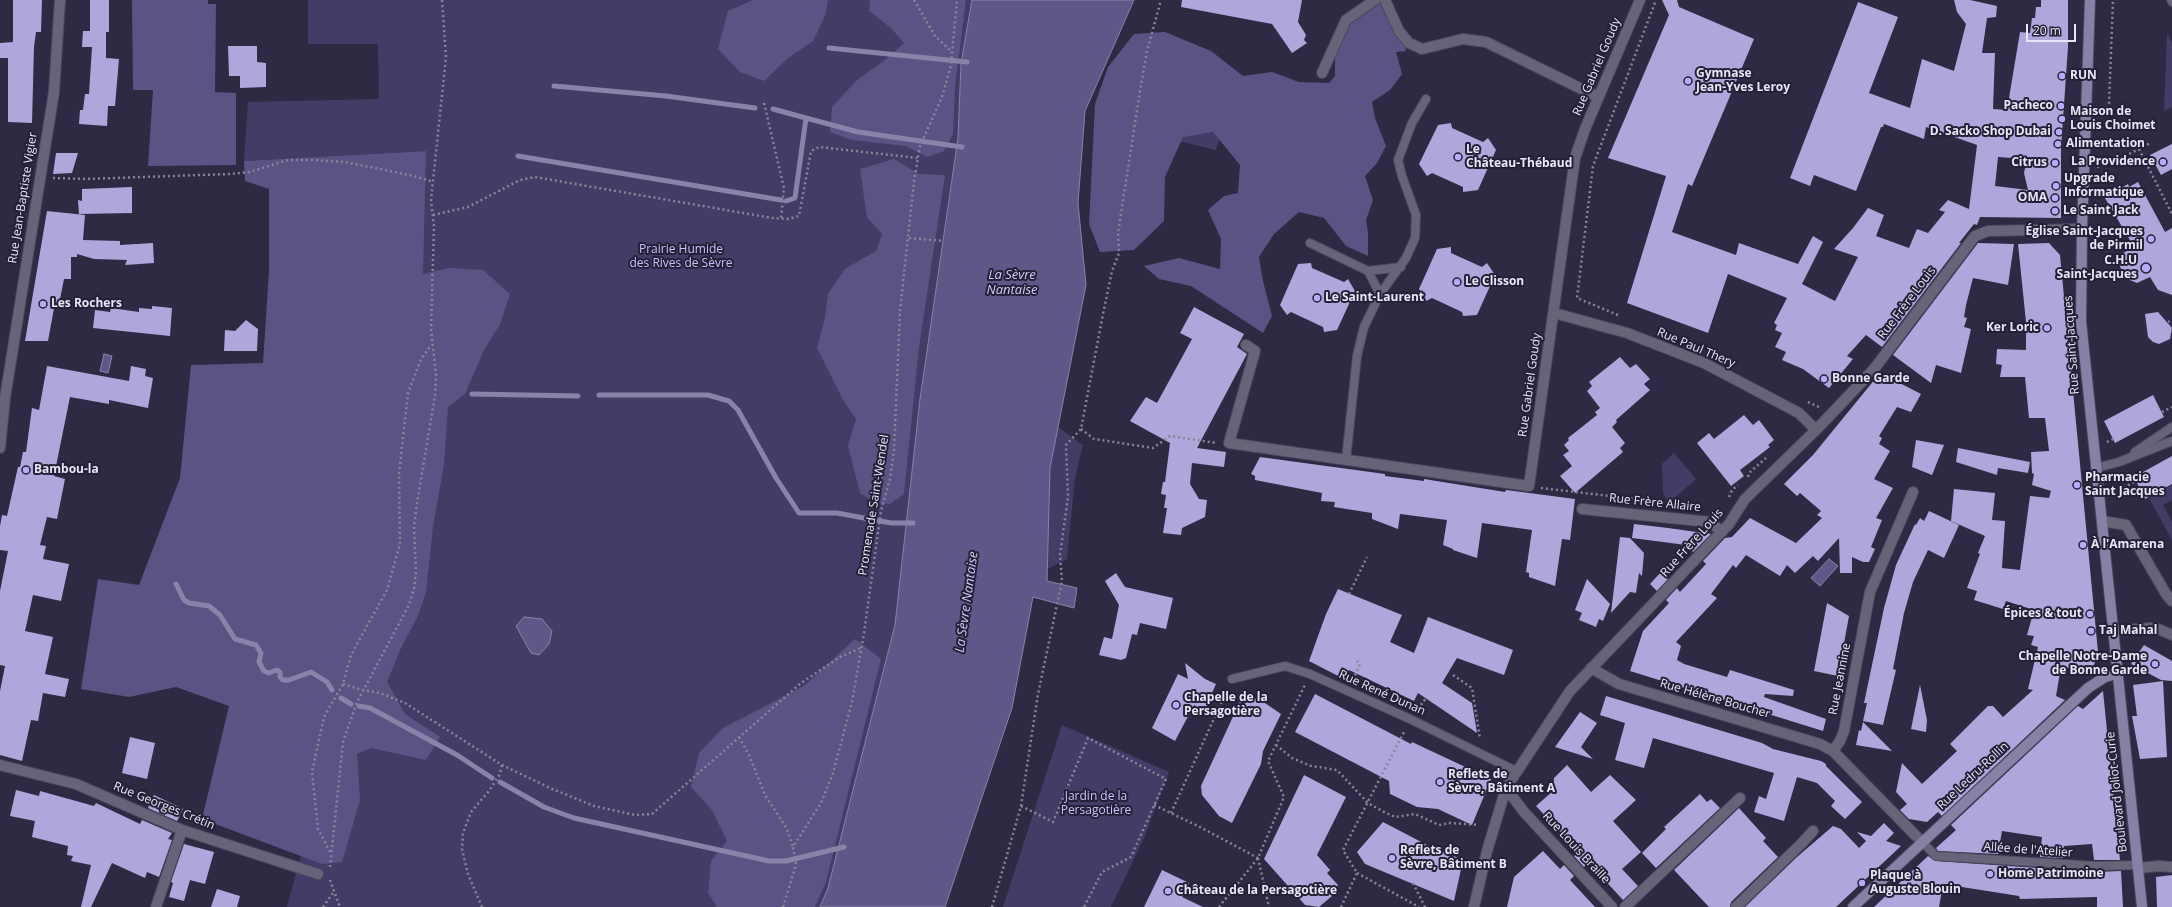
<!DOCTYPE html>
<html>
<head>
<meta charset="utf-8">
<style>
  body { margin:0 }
  #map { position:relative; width:2172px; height:907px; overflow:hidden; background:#2e2a43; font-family:"Open Sans",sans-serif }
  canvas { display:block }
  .scale { position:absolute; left:2026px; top:24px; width:50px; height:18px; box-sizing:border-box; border:2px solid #e8e7f7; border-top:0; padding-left:5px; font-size:12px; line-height:14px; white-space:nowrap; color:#e8e7f7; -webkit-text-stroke:3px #252038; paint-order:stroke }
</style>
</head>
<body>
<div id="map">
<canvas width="2172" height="907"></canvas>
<div class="scale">20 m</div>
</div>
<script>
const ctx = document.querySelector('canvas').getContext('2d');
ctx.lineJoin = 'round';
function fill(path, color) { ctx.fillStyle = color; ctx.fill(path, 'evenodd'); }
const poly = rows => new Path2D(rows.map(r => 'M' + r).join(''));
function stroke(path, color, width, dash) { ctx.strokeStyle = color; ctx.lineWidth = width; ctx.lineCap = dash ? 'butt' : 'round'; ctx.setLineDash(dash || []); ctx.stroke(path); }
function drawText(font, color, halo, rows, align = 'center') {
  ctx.font = font + ' "Open Sans",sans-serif'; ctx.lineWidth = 4; ctx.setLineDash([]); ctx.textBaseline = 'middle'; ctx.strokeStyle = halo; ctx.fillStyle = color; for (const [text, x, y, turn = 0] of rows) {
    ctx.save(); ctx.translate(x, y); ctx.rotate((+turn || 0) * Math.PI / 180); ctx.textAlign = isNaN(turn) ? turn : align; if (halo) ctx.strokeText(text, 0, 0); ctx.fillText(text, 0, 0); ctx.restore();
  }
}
const green = poly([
  [308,0,972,0,961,63,958,138,920,399,895,625,828,888,820,907,287,907,301,855,426,151,244,161,248,102,379,99,378,44,308,44],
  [2167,33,2172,43,2172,107,2164,111],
  [1185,124,1221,133,1216,150,1179,141],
  [1058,427,1083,445,1075,478,1067,559,1047,569,1050,468],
  [1674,453,1696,479,1670,502,1663,494,1662,464],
  [2172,485,2172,500,2163,505,2172,522,2172,540,2149,498],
  [1062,725,1169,772,1144,838,1111,907,1003,907]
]);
const forest = poly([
  [132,0,208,0,208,4,216,4,215,92,236,93,236,165,148,166,153,90,133,90],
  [753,0,828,0,825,16,813,41,788,58,764,81,740,72,718,49,728,11],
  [870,0,966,0,955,86,953,134,944,151,927,157,906,146,852,140,830,132,832,107,857,80,885,60,904,43,891,28,869,11],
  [1380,2,1400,23,1406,51,1396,52,1402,74,1390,90,1372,102,1375,118,1386,146,1377,163,1365,176,1373,200,1366,220,1368,233,1368,256,1346,246,1324,218,1299,212,1274,234,1259,257,1263,281,1272,316,1263,333,1191,286,1159,279,1144,266,1179,258,1220,269,1221,239,1208,210,1224,196,1238,193,1240,165,1213,132,1183,137,1165,177,1164,221,1134,250,1100,252,1089,224,1095,104,1108,67,1134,34,1165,32,1211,51,1243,76,1272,72,1299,82,1329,83,1335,76,1335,52,1353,13],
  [426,151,423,274,449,268,483,270,510,294,500,324,483,352,465,394,448,407,444,464,433,527,426,592,418,616,401,648,387,682,405,714,440,737,426,760,371,748,357,754,360,800,342,862,322,864,202,819,229,706,176,687,129,697,81,689,98,579,139,585,180,478,191,365,263,363,269,271,269,189,245,181,244,161],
  [894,159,919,174,945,175,919,347,904,494,890,504,876,503,860,493,848,446,856,419,843,400,817,348,825,318,828,294,845,269,876,251,882,234,867,217,860,169],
  [855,639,881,659,826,882,815,907,717,907,708,893,711,861,727,841,712,810,691,787,699,753,723,728,804,686]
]);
const water = poly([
  [972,0,1134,0,1085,111,1078,203,1086,285,1050,468,1047,581,1077,588,1074,608,1033,597,1012,708,945,907,820,907,828,888,895,625,920,399,958,138,961,63,972,0],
  [104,354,112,356,108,373,100,371,104,354],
  [1829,559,1838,566,1820,586,1811,578,1829,559],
  [524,617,542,619,552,631,549,644,539,655,531,653,516,626,524,617]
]);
const stream = poly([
  [829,48,967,62],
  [554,86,666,96,755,108],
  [773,109,806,118],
  [518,156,781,200],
  [786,201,795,198,806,118,858,132,962,147],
  [472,394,578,396],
  [599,395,708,395,729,401,738,410,776,478,799,513,837,513,891,523,913,523],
  [176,584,184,600,189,603,209,606,220,615,235,639,256,645,261,653,259,662,264,671,269,673,277,670,280,672,280,677,283,680,289,680,311,672,327,682,332,690],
  [341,698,351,704],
  [359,706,370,708,457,755,492,778],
  [500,782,544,807,574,818,769,861,786,861,844,847]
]);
const building = poly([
  [13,0,42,0,41,32,36,32,34,47,32,123,8,122,8,58,0,58,0,43,13,42],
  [90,0,109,0,109,32,106,32,106,58,119,59,115,106,108,106,107,126,79,124,80,110,83,110,85,94,89,94,92,47,82,47,83,31,90,31],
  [1182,0,1302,0,1298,22,1306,35,1304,40,1307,43,1292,53,1272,24,1181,7],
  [1662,0,1677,0,1679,7,1754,39,1692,186,1688,184,1672,232,1736,255,1739,243,1798,264,1813,236,1823,242,1802,284,1835,301,1858,257,1834,249,1853,228,1868,208,1884,215,1876,236,1909,248,1917,229,1928,233,1945,212,1939,210,1948,200,1969,209,1977,145,1926,127,1924,139,1884,124,1883,127,1881,127,1856,191,1814,175,1810,186,1790,178,1858,2,1898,17,1869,93,1910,108,1922,59,1954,71,1966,24,1957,12,1954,0,1970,0,1997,6,1996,17,1987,18,1982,53,1995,53,1993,109,2007,110,2020,32,2030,33,2032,18,2035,18,2036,7,2041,7,2041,0,2068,0,2068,47,2061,148,2061,218,1980,217,1977,225,1974,224,1959,243,1961,243,1882,347,1866,335,1847,356,1853,359,1829,388,1803,369,1782,360,1786,352,1775,347,1782,333,1775,330,1777,325,1774,323,1787,298,1728,274,1708,333,1627,303,1666,176,1608,158,1669,15],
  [1998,157,2027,159,2024,173,2028,190,1995,186],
  [228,46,257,46,257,62,266,63,266,87,240,88,240,76,229,76],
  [1451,123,1452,128,1483,142,1488,138,1496,150,1478,190,1463,192,1463,187,1432,173,1427,176,1419,164,1438,125],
  [2172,144,2172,169,2161,175,2150,155],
  [56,153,78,153,72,173,53,174],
  [2138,182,2165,232,2172,228,2172,295,2158,290,2150,277,2137,283,2125,278,2116,257,2134,247,2105,198,2128,184,2129,187],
  [132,187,132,213,79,214,78,200,82,201,82,189],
  [47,211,85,215,83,240,120,241,120,245,153,243,154,263,125,265,127,260,94,259,77,254,77,257,71,257,71,279,64,279,59,304,55,303,48,341,25,341],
  [1978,243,2014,244,2008,285,1973,278,1966,305,1964,317,1967,318,1964,327,1971,329,1961,373,1936,365,1931,383,1893,355],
  [2049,243,2060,255,2098,652,2094,665,2089,670,2061,667,2056,696,2065,700,1942,816,1938,812,1927,822,1909,819,1900,810,1907,804,1896,792,1902,763,1922,784,1957,751,1950,744,1988,706,1993,706,2003,717,2033,690,2028,689,2038,647,2031,645,2034,636,2027,635,2034,610,2006,601,2003,609,1974,600,1977,591,1967,588,1980,554,1978,553,1985,536,1951,521,1954,489,1995,493,1992,520,2005,521,2002,568,2020,570,2030,496,2049,498,2051,491,2032,485,2034,474,2032,473,2031,452,2049,451,2045,418,2029,418,2025,377,2000,377,2002,365,1996,364,1997,349,2026,350,2026,322,2018,244],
  [1451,247,1451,253,1482,267,1487,263,1495,275,1477,315,1463,316,1462,312,1432,298,1426,301,1419,289,1437,249],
  [1311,263,1312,268,1344,282,1348,279,1355,291,1337,330,1324,332,1323,327,1291,312,1287,315,1280,305,1298,264],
  [152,306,172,308,170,336,93,328,95,310,110,312,111,308,139,312,139,308,152,309],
  [1194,307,1244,334,1237,347,1247,354,1197,448,1226,452,1224,467,1192,463,1190,484,1199,499,1207,500,1205,517,1182,528,1181,535,1163,533,1167,508,1164,508,1166,495,1161,494,1163,482,1165,482,1170,443,1130,421,1146,397,1157,403,1192,339,1180,333],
  [2158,312,2172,328,2170,339,2159,344,2153,342,2148,337,2145,314],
  [246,320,258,329,257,351,224,351,225,330,235,331],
  [1620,357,1630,368,1636,364,1650,379,1644,384,1650,390,1616,420,1617,422,1612,427,1625,443,1620,448,1623,452,1575,493,1560,476,1572,466,1563,455,1569,451,1564,445,1569,440,1568,438,1597,415,1595,412,1600,408,1587,391,1592,386,1589,382],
  [47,366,129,381,131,366,146,369,145,376,153,378,148,408,109,400,109,404,70,397,54,476,65,479,57,519,47,517,40,545,46,546,43,559,69,564,61,601,33,595,25,631,53,637,45,674,69,679,65,697,43,693,38,721,31,720,22,761,0,755,0,691,5,666,0,665,0,591,8,551,0,550,0,526,2,515,7,516,18,467,20,467,23,452,26,452,32,408,39,410],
  [1880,373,1921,394,1911,412,1897,407,1879,436,1882,438,1879,444,1890,451,1874,479,1893,488,1876,518,1882,520,1871,547,1875,549,1869,562,1863,562,1852,557,1852,573,1840,573,1839,538,1818,561,1813,556,1795,573,1787,565,1780,576,1746,555,1736,568,1733,565,1711,594,1717,598,1676,642,1681,646,1677,660,1684,664,1727,677,1730,670,1794,690,1793,696,1765,694,1764,697,1826,719,1823,731,1630,671,1643,631,1669,603,1666,600,1677,588,1680,592,1706,564,1703,561,1725,538,1732,537,1750,518,1796,543,1822,518,1817,515,1821,511,1800,493,1797,496,1784,484,1813,455],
  [2153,395,2164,417,2115,443,2104,421],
  [1744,415,1753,425,1759,420,1774,440,1768,445,1770,447,1740,470,1744,476,1731,486,1697,443,1709,433,1714,439],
  [1916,440,1944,445,1932,475,1912,467],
  [1958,448,2030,462,2028,473,1998,468,1997,475,1956,462],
  [2172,456,2172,484,2145,499,2134,477],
  [1260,457,1385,474,1385,476,1424,481,1424,479,1505,492,1506,490,1575,499,1570,540,1562,539,1555,586,1529,577,1529,573,1526,572,1532,530,1482,523,1477,558,1453,550,1453,549,1443,545,1447,520,1400,514,1398,529,1372,519,1372,513,1334,507,1335,502,1321,501,1322,493,1255,480,1255,476,1251,474],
  [1929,511,1959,525,1944,558,1928,550,1913,582,1904,613,1893,669,1896,670,1883,725,1863,721,1867,703,1864,703,1884,608,1896,565,1915,524,1916,525,1920,518,1924,521],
  [1634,524,1668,528,1711,534,1693,552,1686,545,1632,538],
  [1620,537,1630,538,1644,553,1642,576,1639,573,1636,593,1630,592,1611,613],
  [1661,572,1668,579,1657,591,1650,584],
  [1116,573,1125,587,1173,598,1166,629,1140,623,1137,635,1132,634,1126,658,1121,660,1099,655,1104,637,1112,639,1119,605,1105,581],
  [1587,579,1610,604,1603,621,1599,619,1596,627,1579,620,1582,613,1575,610],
  [1338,589,1402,615,1390,642,1414,653,1428,617,1513,650,1504,675,1457,658,1442,683,1472,703,1477,733,1418,693,1414,701,1349,670,1344,679,1309,661,1326,614],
  [1827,603,1849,616,1838,676,1814,671],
  [2144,645,2172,661,2172,681,2161,680,2131,664],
  [1185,663,1205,679,1216,684,1212,693,1213,699,1205,712,1194,705,1175,741,1152,728,1178,674,1188,679],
  [2163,681,2167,757,2140,759,2132,716,2137,716,2133,685],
  [1920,685,1927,720,1926,732,1911,729],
  [2103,691,2120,860,2094,860,2092,844,2064,846,2063,858,2040,857,2042,837,2002,831,1998,854,1938,851,1936,848,1956,830,1951,825,2078,706,2083,709],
  [1315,694,1411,744,1412,742,1491,779,1472,825,1438,809,1417,807,1390,794,1389,781,1295,732],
  [1606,696,1762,743,1773,749,1821,761,1826,764,1826,766,1862,802,1845,819,1831,806,1835,801,1817,783,1797,777,1784,821,1754,812,1759,796,1766,799,1774,773,1653,738,1644,768,1615,760,1625,723,1600,715],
  [1242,697,1259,699,1281,714,1263,751,1261,764,1232,823,1219,816,1202,795,1201,786],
  [1580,712,1597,723,1581,747,1593,759,1555,747],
  [1863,722,1892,751,1856,745,1859,730,1861,731],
  [130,737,155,743,147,779,122,773],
  [1567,765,1591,792,1610,775,1636,800,1613,821,1641,852,1622,869,1638,886,1623,900,1588,862,1584,867,1574,856,1579,852,1536,806,1553,791,1554,778],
  [1304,775,1346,797,1317,855,1330,870,1327,873,1338,885,1332,896,1319,907,1305,905,1264,859],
  [16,790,39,796,40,791,94,806,96,803,140,824,142,820,172,833,168,839,172,840,159,877,147,872,145,878,112,863,91,907,81,907,91,865,71,861,73,856,67,855,68,846,32,837,35,821,10,816],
  [1700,794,1707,802,1711,799,1720,808,1656,868,1642,853,1666,829,1664,827],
  [154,795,183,809,177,821,148,808],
  [1739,808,1766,838,1763,841,1778,857,1731,902,1730,907,1709,907,1674,870],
  [1383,822,1427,845,1463,860,1454,901,1365,864,1357,852],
  [1884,823,1894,833,1886,841,1901,846,1836,907,1745,907,1797,857,1833,826,1841,829,1859,848,1866,841,1857,832,1871,836],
  [184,844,214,852,205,884,190,880,184,901,169,897,173,883,171,882],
  [1543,851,1560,869,1564,865,1574,876,1570,880,1595,907,1507,907,1514,877],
  [1928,856,1936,861,2096,872,2121,871,2123,907,2097,907,2097,897,2020,899,2019,896,1943,884,1939,907,1874,907],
  [1162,870,1189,883,1182,897,1203,907,1144,907],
  [2172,875,2172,907,2157,907,2156,877],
  [217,889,240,896,237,907,211,907]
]);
const path = poly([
  [914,0,935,36,952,52],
  [764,103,784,188,781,219],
  [2100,116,2109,103,2113,0],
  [2139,149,2172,214],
  [2097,167,2118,160,2150,143],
  [53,178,86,179,229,174,250,172,288,160,314,160,345,162,414,176,433,182],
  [433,215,468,207,520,180,535,177,772,218,788,219,799,216,811,151,819,147,918,158],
  [909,238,944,241],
  [1618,315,1577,298,1593,166,1656,0],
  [2168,322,2172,320],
  [1808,402,1819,407],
  [2162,412,2172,407],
  [1081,429,1094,439,1153,448,1170,436,1217,443],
  [2107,442,2113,439],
  [1748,477,1749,473,1766,458],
  [1541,488,1662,502,1663,504],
  [2119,490,2136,481],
  [1729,497,1732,490,1738,485],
  [1349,594,1367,557],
  [1453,675,1472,688,1480,739],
  [1353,680,1360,664,1356,660],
  [343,684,362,690,380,693,405,703,502,765,550,788,594,806,635,815,652,814,801,683,840,657,861,648],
  [1418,709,1426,698],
  [739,737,749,755,765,795,787,829,793,847],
  [1276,745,1292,758,1311,766,1337,770,1368,803,1384,812,1395,817,1415,814,1439,825,1450,823,1479,825],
  [1154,805,1200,827,1258,858],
  [1021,806,1053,822,1088,738,1166,779,1131,857,1102,872,1084,907],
  [1171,813,1227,690],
  [330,852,318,829,312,772,324,717,343,684,351,655,387,590,400,544,399,474,408,393,421,359,431,345],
  [1258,858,1269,907],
  [330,867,343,742,357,702,409,605,414,588,416,572,414,527,417,503,435,396,436,375,431,329,434,226,431,200,446,57,442,0],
  [1357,873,1419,907],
  [330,880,340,907],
  [1413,883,1425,907],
  [323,907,333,893],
  [482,907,468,874,462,849,463,833,471,812,489,791,500,774,502,765],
  [783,907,796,865,793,847,821,803,833,773,852,702,864,633,881,511,890,479,894,450,900,311,914,181,920,146,942,97,951,65,957,0],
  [992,907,1021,806,1038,694,1062,581,1060,555,1068,497,1066,445,1081,429,1103,314,1112,271,1119,253,1118,233,1140,91,1147,51,1161,0],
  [1219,907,1258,858,1284,797,1268,761,1305,685],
  [1341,907,1357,873,1343,850,1405,730]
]);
const service = poly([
  [2171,0,2172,2],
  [1310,243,1368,271,1401,267],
  [1368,271,1380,294],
  [2135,452,2172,427],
  [1346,460,1357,356,1364,327,1380,294,1406,258,1415,238,1416,215,1402,176,1398,160,1412,123,1426,99],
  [2096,468,2119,462,2172,441],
  [1232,679,1285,666,1310,674,1410,719,1516,771],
  [1922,842,1936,856,2096,866,2138,865]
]);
const minor = poly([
  [1385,0,1399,31,1409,43,1422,49,1463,39,1486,42,1598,97],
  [1322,73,1346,20,1375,0],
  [1554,313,1627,333,1704,363,1799,413,1816,430],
  [1246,345,1255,351,1229,443,1529,486,1575,158,1585,129,1640,0],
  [0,448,5,398,54,92,60,0],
  [1913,492,1870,592,1844,731,1840,741,1833,751,1922,842],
  [1582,509,1710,522,1722,532],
  [2102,521,2126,525,2166,594,2172,601],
  [2113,631,2151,628,2158,629,2172,635],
  [1591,668,1619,684,1820,744,1833,751],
  [0,765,76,784,182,830,318,874],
  [1506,788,1524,812,1612,907],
  [2138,868,2159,866,2172,867],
  [156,907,182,830],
  [1474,907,1487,851,1506,788,1570,691,1729,524,1745,499,1816,430,1874,369,1975,236,1988,231,2082,229],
  [1625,907,1740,798],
  [1736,907,1802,843,1813,831]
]);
const secondary = poly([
  [2090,0,2082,229,2081,321,2142,907],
  [1853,907,2088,688,2105,677,2117,674]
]);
const markers = [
  [2062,76,4,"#b7abf7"],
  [1688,81,4,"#b7abf7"],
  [2061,106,4,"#b7abf7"],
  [2062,119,4,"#b7abf7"],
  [2059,132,4,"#b7abf7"],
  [2058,144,4,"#b7abf7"],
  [1458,157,4,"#b7abf7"],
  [2163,162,4,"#b7abf7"],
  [2055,163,4,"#b7abf7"],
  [2056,186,4,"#b7abf7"],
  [2055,198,4,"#b7abf7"],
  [2055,211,4,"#b7abf7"],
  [2151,239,4,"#b7abf7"],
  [2146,268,5,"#b7abf7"],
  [1457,282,4,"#b7abf7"],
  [1317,298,4,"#b7abf7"],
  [43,304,4,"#b7abf7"],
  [2047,328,4,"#b7abf7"],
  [1824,379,4,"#b7abf7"],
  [26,470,4,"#b7abf7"],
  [2077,485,4,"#b7abf7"],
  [2083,545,4,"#b7abf7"],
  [2090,614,4,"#b7abf7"],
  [2091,631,4,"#b7abf7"],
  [2155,664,4,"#b7abf7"],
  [1176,705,4,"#b7abf7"],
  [1440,782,4,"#b7abf7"],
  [1392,858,4,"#b7abf7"],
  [1990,874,4,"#b7abf7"],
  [1862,883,4,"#b7abf7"],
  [1168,891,4,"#b7abf7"]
];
const streetNames = [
  ["Rue Gabriel Goudy",1597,67,-67],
  ["Rue Jean-Baptiste Vigier",23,198,-81],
  ["Rue Frère Louis",1907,303,-53],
  ["Rue Saint-Jacques",2072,345,-94],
  ["Rue Paul Thery",1696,348,23],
  ["Rue Gabriel Goudy",1530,385,-82],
  ["Rue Frère Allaire",1655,503,6],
  ["Promenade Saint-Wendel",874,505,-81],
  ["Rue Frère Louis",1692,543,-48],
  ["Rue Jeannine",1840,679,-79],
  ["Rue René Dunan",1382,693,24],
  ["Rue Hélène Boucher",1715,699,16],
  ["Rue Ledru-Rollin",1973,776,-43],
  ["Boulevard Joliot-Curie",2117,792,-96],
  ["Rue Georges Crétin",164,806,22],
  ["Rue Louis Braille",1576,848,47],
  ["Allée de l'Atelier",2028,850,4]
];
const poiNames = [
  ["Gymnase",1696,74],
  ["Jean-Yves Leroy",1696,88],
  ["RUN",2070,76],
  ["Pacheco",2053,106,"right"],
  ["Maison de",2070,112],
  ["Louis Choimet",2070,126],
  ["D. Sacko Shop Dubai",2051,132,"right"],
  ["Alimentation",2066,144],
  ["Le",1466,150],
  ["Château-Thébaud",1466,164],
  ["La Providence",2155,162,"right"],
  ["Citrus",2047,163,"right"],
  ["Upgrade",2064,179],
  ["Informatique",2064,193],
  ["OMA",2047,198,"right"],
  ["Le Saint Jack",2063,211],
  ["Église Saint-Jacques",2143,232,"right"],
  ["de Pirmil",2143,246,"right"],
  ["C.H.U",2137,261,"right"],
  ["Saint-Jacques",2137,275,"right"],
  ["Le Clisson",1465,282],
  ["Le Saint-Laurent",1325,298],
  ["Les Rochers",51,304],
  ["Ker Loric",2039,328,"right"],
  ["Bonne Garde",1832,379],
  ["Bambou-la",34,470],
  ["Pharmacie",2085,478],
  ["Saint Jacques",2085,492],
  ["À l'Amarena",2091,545],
  ["Épices & tout",2082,614,"right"],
  ["Taj Mahal",2099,631],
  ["Chapelle Notre-Dame",2147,657,"right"],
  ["de Bonne Garde",2147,671,"right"],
  ["Chapelle de la",1184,698],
  ["Persagotière",1184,712],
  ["Reflets de",1448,775],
  ["Sèvre, Bâtiment A",1448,789],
  ["Reflets de",1400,851],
  ["Sèvre, Bâtiment B",1400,865],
  ["Home Patrimoine",1998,874],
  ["Plaque à",1870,876],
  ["Auguste Blouin",1870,890],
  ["Château de la Persagotière",1176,891]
];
const parkNames = [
  ["Prairie Humide",681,250],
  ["des Rives de Sèvre",681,264],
  ["Jardin de la",1096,797],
  ["Persagotière",1096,811]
];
const waterNames = [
  ["La Sèvre",1012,275],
  ["Nantaise",1012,290],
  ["La Sèvre Nantaise",967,602,-82]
];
fill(green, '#443c67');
fill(forest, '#5b5383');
fill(water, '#605788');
stroke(water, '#8982a9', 1);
stroke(stream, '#8982a9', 5);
fill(building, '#aea7dc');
stroke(service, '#4c4860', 10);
stroke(minor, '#4c4860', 12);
stroke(secondary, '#4c4860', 12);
stroke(path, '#88869a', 2.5, [2, 3]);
stroke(service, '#67647a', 8);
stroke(minor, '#67647a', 10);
stroke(secondary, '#8782a5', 10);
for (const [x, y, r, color] of markers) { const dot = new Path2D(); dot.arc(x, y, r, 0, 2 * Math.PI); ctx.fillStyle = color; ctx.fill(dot); stroke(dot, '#252038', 1.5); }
drawText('12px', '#e8e7f7', '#252038', streetNames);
drawText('bold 12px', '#e8e7f7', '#252038', poiNames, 'left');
drawText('12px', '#cac1fe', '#252038', parkNames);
drawText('italic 13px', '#d2ccfa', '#252038', waterNames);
</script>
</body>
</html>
